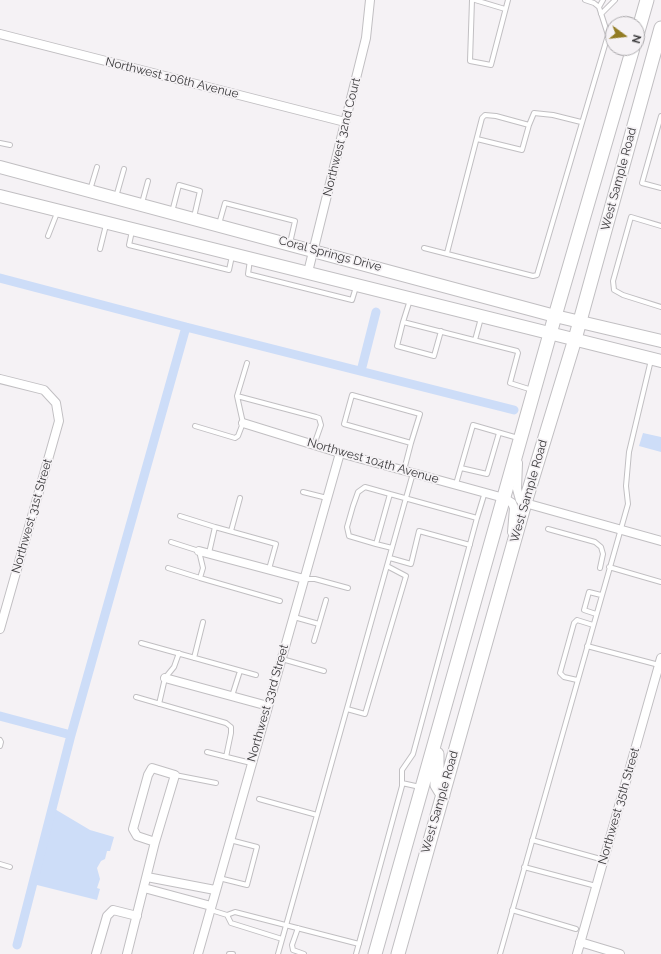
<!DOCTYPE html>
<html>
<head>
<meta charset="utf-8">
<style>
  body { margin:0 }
  #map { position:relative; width:661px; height:954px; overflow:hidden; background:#f5f2f5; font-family:Raleway,sans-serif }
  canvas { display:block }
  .north { position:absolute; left:605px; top:16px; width:40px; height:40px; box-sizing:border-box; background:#f5f2f5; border:1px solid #aaa8ab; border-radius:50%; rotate:105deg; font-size:11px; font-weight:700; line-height:16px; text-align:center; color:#3a393b }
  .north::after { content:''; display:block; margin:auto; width:14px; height:18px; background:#927c23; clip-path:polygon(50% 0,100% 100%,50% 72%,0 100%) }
</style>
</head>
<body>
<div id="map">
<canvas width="661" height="954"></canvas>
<div class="north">N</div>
</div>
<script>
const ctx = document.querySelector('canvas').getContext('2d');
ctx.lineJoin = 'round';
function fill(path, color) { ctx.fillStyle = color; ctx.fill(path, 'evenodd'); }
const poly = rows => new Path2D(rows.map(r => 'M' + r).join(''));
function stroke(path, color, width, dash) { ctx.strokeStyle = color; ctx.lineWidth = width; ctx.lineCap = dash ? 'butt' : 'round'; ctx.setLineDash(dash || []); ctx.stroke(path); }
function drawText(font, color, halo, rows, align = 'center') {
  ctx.font = font + ' Raleway,sans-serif'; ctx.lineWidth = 3.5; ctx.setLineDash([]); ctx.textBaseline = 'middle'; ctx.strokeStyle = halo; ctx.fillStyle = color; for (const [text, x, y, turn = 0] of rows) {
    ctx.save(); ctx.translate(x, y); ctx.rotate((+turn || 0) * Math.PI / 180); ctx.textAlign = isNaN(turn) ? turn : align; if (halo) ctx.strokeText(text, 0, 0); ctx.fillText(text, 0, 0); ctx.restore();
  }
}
const water = poly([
  [643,433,661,437,661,452,639,446],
  [53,808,90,830,114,837,110,851,107,851,105,859,101,861,97,868,100,879,97,888,100,889,97,900,33,884]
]);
const canal = poly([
  [0,278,186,327],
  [361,371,376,312],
  [0,716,71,735],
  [17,945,71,735,186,327,514,410]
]);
const service = poly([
  [472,0,470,61,491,65,508,0],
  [475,0,505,9],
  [599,7,603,0],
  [601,14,615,0],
  [661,116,642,183,661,188],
  [477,139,522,150,529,125],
  [0,143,10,145],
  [90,190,97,167],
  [116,197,124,169],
  [142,203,148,181],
  [172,212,179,185,200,191,194,217],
  [219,224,225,203,295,221,290,243],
  [661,226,631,217,613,281,614,290,623,295,661,307],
  [132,231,129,245,229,270,232,256],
  [48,236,57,213],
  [424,248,533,276,537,275,608,35,599,7,594,3,585,0],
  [100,249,106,225],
  [447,253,482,118,485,115,496,116,529,125,534,113,553,115,581,122],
  [250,260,248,274,352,300,356,287],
  [410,300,403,322,517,351,518,353,510,383,532,390],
  [403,322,397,346,434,356,441,331],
  [475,340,481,318],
  [237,396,316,417,319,418,321,425,314,445],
  [195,426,235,438,238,436,243,423,237,396,247,363],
  [461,468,487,474,499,433],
  [404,470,411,443,420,414,352,395,344,424,411,443],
  [456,484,473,425,518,438],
  [303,492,327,498],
  [180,516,215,527],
  [477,518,485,492],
  [548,529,595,542,601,547,603,554,600,568],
  [231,531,240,498],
  [376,544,349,536,347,527,353,506,358,492,365,487,390,494],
  [209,553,215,527,276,544,269,569],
  [390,558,411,564,419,531,470,545],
  [609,567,661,582],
  [168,568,200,578,203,568,199,551,171,542],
  [200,578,280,601],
  [305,579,315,579,348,588],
  [596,614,584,610,589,592,601,595],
  [294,617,319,624],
  [314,641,326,600],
  [141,643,256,675],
  [587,646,659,665],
  [194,658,203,622],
  [282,659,324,671],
  [577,680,564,677,560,673,574,623,577,620,593,625],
  [232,696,240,671],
  [136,697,226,723,231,727,231,733,226,757],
  [159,704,165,678,174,667,179,653],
  [347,709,365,714,406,576,387,566],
  [0,740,1,742,0,746],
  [207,752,251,763],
  [175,775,216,783],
  [402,783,420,787],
  [259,799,317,815],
  [532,840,604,860],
  [0,864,10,867],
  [524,867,596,886],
  [219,878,247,885,257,847,230,840],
  [211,910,227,915,231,923,282,939],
  [512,910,576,929],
  [227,915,235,912,359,944],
  [298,928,292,945,293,950,304,954],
  [229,954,233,954],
  [278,954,413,473],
  [356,954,402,786,402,770,413,754,477,518,390,494,376,544,392,548],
  [500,954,628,504,626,486,629,452,651,360]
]);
const minor = poly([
  [0,34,345,122],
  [308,272,366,38,370,0],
  [0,379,44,390,56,403,59,421,0,629],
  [243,423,340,453,504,498,512,503,514,508,512,532],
  [518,463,517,489,520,500,525,503,661,541],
  [199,551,304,579],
  [165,678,268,706],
  [147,877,215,890],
  [144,888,211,906],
  [580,942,620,954],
  [96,954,107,916,113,910,137,916],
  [127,954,155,842,175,775,152,768,148,775,133,829,137,836,155,842],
  [198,954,340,453],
  [577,954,661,658]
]);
const secondary = poly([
  [0,167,555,316,661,341],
  [0,196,661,361]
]);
const primary = poly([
  [637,35,647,0],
  [437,754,437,785,443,795],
  [375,954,555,316,633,48],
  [398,954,525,503,575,339,661,28]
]);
const streetNames = [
  ["Northwest 106th Avenue",172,78,14],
  ["Northwest 32nd Court",342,137,-76],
  ["West Sample Road",619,179,-75],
  ["Coral Springs Drive",330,254,15],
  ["Northwest 104th Avenue",373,461,16],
  ["West Sample Road",529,491,-74],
  ["Northwest 31st Street",32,516,-74],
  ["Northwest 33rd Street",268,703,-74],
  ["West Sample Road",440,802,-74],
  ["Northwest 35th Street",619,806,-74]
];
fill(water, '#cdddf8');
stroke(canal, '#cdddf8', 9);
stroke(service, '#c1bfc2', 6);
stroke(minor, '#c1bfc2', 10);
stroke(secondary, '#c1bfc2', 14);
stroke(primary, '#c1bfc2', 15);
stroke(service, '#fff', 4);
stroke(minor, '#fff', 8);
stroke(secondary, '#fff', 12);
stroke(primary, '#fff', 13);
drawText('12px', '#3a393b', '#f5f2f5', streetNames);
</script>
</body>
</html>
